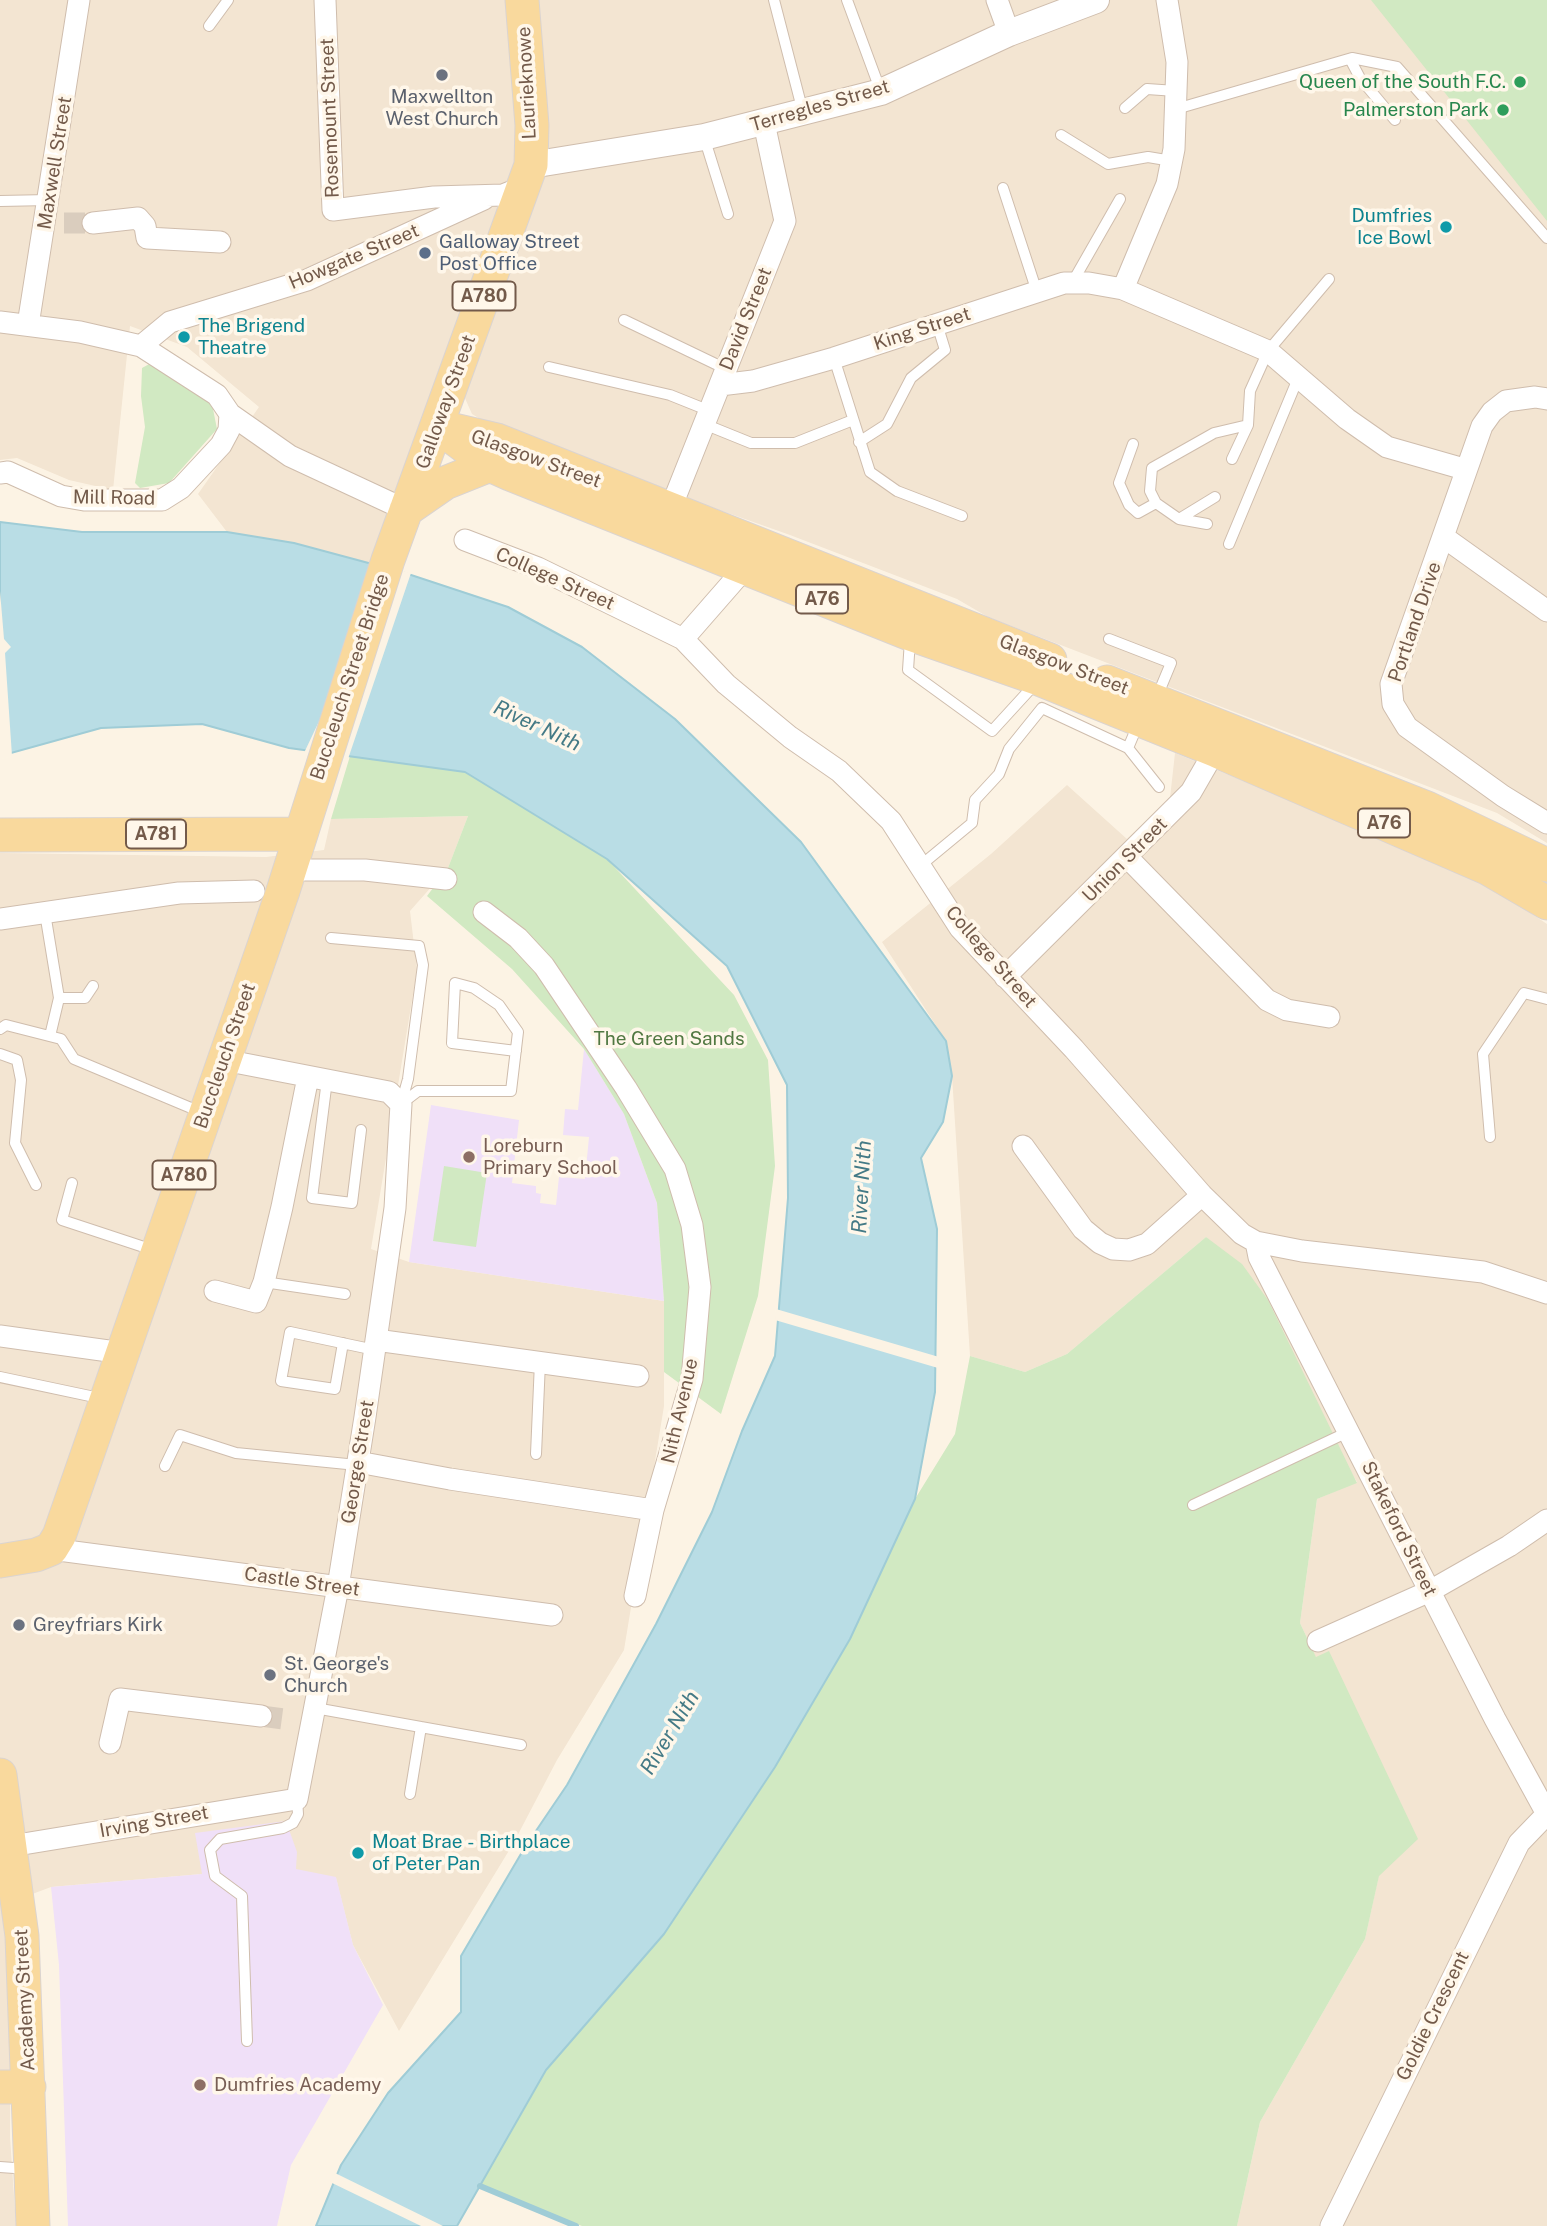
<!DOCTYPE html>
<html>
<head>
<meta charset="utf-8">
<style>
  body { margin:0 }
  canvas { display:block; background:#fcf3e4 }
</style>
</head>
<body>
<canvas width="1547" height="2226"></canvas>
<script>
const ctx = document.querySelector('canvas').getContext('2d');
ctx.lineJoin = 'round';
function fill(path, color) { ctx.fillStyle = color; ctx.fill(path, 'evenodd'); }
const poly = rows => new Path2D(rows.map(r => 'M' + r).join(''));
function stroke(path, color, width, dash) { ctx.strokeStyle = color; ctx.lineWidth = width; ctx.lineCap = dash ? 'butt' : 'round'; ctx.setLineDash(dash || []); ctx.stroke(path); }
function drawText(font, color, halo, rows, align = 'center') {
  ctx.font = font + ' "Public Sans",sans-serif'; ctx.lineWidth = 7; ctx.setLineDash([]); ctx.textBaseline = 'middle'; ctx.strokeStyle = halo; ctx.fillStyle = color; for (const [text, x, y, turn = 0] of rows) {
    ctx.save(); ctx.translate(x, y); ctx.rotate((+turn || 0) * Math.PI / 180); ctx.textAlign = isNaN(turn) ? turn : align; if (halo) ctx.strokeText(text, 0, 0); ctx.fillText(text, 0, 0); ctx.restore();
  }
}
const residential = poly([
  [0,0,506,0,527,147,370,563,294,543,227,532,198,494,259,407,187,347,130,326,113,490,69,480,17,458,0,460],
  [539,0,1547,0,1547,843,1497,813,988,617,957,599,790,535,505,434,472,414,464,396,546,130],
  [1175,753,1473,875,1547,924,1547,2226,1237,2226,1260,2122,1365,1939,1391,1820,1300,1623,1317,1499,1357,1482,1206,1237,1067,1354,1025,1372,970,1356,952,1076,946,1041,882,942,991,854,1067,785,1127,839,1170,798],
  [468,816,448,868,410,911,417,970,371,1249,409,1262,664,1301,664,1406,624,1650,557,1760,513,1844,399,2031,353,1945,336,1878,202,1874,51,1887,11,1902,10,2137,16,2226,0,2226,0,853,266,857,324,850,331,819]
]);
const education = poly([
  [584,1049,624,1114,657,1203,664,1301,409,1262,431,1105,519,1120,512,1183,536,1186,536,1193,541,1194,540,1203,556,1205,559,1177,585,1179,589,1137,563,1135,565,1109,578,1110],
  [286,1821,297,1852,296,1869,336,1877,353,1945,383,2005,291,2165,277,2226,68,2226,59,1965,51,1887,202,1874,195,1833]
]);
const green = poly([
  [1371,0,1547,0,1547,221],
  [153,362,212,404,217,429,169,483,140,488,135,483,145,427,141,396,142,368],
  [350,756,465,772,526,807,607,859,734,995,768,1060,775,1166,758,1296,721,1414,664,1372,664,1301,657,1203,624,1114,584,1049,512,969,427,896,448,868,468,816,331,819],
  [444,1166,487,1173,476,1247,433,1241],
  [1206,1237,1242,1264,1268,1300,1357,1483,1317,1499,1300,1623,1316,1657,1329,1651,1418,1839,1379,1876,1365,1939,1260,2122,1237,2226,582,2226,480,2186,546,2070,664,1934,775,1767,915,1499,955,1434,970,1356,1025,1372,1067,1354]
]);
const water = poly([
  [0,522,82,532,227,532,294,543,402,572,508,607,582,647,675,719,801,842,946,1041,952,1076,943,1122,921,1158,937,1229,935,1392,915,1499,850,1639,775,1767,664,1934,546,2070,457,2226,316,2226,341,2165,388,2093,461,2012,461,1956,525,1847,567,1785,656,1624,712,1512,742,1431,775,1356,788,1198,787,1085,727,966,607,859,465,772,289,748,202,724,101,728,0,756,0,522]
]);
const pier = poly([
  [371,562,411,573,348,759,304,753,322,715],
  [0,591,4,639,11,647,5,653,12,756,0,759],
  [776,1309,939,1357,938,1368,775,1320],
  [335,2173,443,2226,421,2226,330,2182]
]);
const stream = poly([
  [480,2186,576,2226]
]);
const minorTunnel = poly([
  [64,223,93,223],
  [261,1716,291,1720]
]);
const service = poly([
  [774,0,803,112],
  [847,0,881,92],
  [209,26,228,0],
  [1350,59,1360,78,1395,120],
  [1125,108,1147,89,1176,91],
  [1176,109,1352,58,1397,67,1547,238],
  [1061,135,1108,164,1148,157,1172,161],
  [704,137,728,214],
  [1003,188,1037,292],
  [0,201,49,200],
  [1072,283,1120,199],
  [624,320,726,369],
  [834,358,870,472,897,491,962,516],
  [549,367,670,395,710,411],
  [704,424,751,443,795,443,853,420],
  [859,442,887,424,911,378,945,350,937,324],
  [1133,444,1119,483,1129,505,1138,513,1156,503],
  [1232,459,1248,425,1250,391,1268,351,1329,279],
  [1179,519,1215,497],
  [1207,524,1179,519,1156,503,1150,491,1152,468,1214,433,1248,425],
  [1229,544,1299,376],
  [1109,639,1171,663,1156,699],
  [910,640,908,670,992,731,1035,684],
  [1139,722,1128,748,1159,787],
  [920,866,972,823,975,800,999,774,1009,749,1042,708,1128,748],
  [45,913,59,998,50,1036],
  [331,938,419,946,423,965,408,1079,401,1104],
  [59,998,85,998,93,986],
  [0,1029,6,1025,61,1039,74,1059,203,1113],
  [0,1054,17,1060,21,1080,15,1143,36,1185],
  [327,1080,312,1198,352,1203,361,1130],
  [401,1104,418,1091,511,1091,518,1032,499,1005,474,988,455,983,452,1043,516,1051],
  [1490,1137,1483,1054,1524,993,1547,999],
  [72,1183,62,1220,156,1251],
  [264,1282,345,1294],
  [343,1343,335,1389,281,1381,290,1332,375,1350],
  [0,1377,104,1399],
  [536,1454,540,1362],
  [165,1466,180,1435,236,1453,357,1465],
  [1193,1505,1350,1431],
  [315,1708,521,1745],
  [410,1794,421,1727],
  [247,2041,242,1896,215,1876,210,1850,220,1839,283,1828,293,1823,298,1814,297,1799],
  [0,2167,28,2169]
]);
const minor = poly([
  [325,0,333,210,434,197,503,195,523,187],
  [997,0,1009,33],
  [93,223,138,218,145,226,147,238,220,242],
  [1123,289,1167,184,1174,149,1177,62,1167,0],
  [0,322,80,332,141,346,217,395,230,414,290,456,406,510],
  [28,325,79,0],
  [141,346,170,322,307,280,484,199],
  [720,385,753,381,834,358,1064,283,1089,283,1123,289,1268,351,1347,419,1387,447,1464,469],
  [1547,399,1535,397,1506,401,1492,412,1482,426,1391,684,1393,704,1407,727,1503,796,1547,823],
  [0,473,8,472,61,496,84,500,162,500,181,488,221,445,229,430,230,414],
  [670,510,785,221,764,123],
  [1445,538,1547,611],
  [465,540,538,568,683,639,726,684,790,737,839,771,891,821,960,928,1074,1049,1202,1195,1242,1234,1256,1242,1302,1251,1483,1272,1547,1293],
  [683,639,745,568],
  [1128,858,1267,1000,1287,1010,1329,1017],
  [289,870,365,870,446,879],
  [0,919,179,893,254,891],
  [1005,977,1191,792,1221,740],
  [1023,1146,1083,1229,1100,1243,1113,1249,1129,1250,1147,1244,1202,1195],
  [1256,1242,1259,1257,1495,1719,1547,1814],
  [215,1291,256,1302,264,1282,282,1207,308,1077],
  [0,1336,123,1353],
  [376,1340,638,1376],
  [358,1462,450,1479,653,1510,692,1379,700,1287,692,1225,675,1169,626,1088,544,966,518,938,484,912],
  [51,1549,552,1615],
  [635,1596,653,1510],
  [1318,1641,1430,1591,1509,1546,1547,1520],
  [110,1743,120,1699,261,1716],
  [11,1846,297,1799,338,1587,365,1417,395,1208,401,1104,389,1092,224,1060],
  [1331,2226,1519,1843,1547,1814]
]);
const tertiary = poly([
  [531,165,704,137,881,92,1009,33,1096,0]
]);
const primary = poly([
  [437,426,490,465,510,474,910,634,1039,679,1217,751,1487,868,1547,903],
  [454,430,497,440,1050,660],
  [406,510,445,483,490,465],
  [1107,682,1427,808,1547,865],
  [0,835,299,834],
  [0,1561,36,1555,51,1549,59,1536,283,891,388,560,531,165,532,125,522,0],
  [0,1775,22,1936,33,2226],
  [0,2087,29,2087]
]);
const markers = [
  [442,75,7,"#6b7280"],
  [1520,82,7,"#2e9e5b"],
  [1503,110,7,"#2e9e5b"],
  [1446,227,7,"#0f9aa8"],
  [425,253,7,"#5c6f8a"],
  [184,337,7,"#0f9aa8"],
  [469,1157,7,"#8d6e63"],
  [19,1625,7,"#6b7280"],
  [270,1675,7,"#6b7280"],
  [358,1853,7,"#0f9aa8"],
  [200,2085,7,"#8d6e63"]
];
const shields = [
  [484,296,63],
  [822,599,52],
  [1384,823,52],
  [156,834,60],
  [184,1175,63]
];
const shieldNames = [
  ["A780",484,296],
  ["A76",822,599],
  ["A76",1384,823],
  ["A781",156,834],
  ["A780",184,1175]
];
const leisureNames = [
  ["Queen of the South F.C.",1506,82],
  ["Palmerston Park",1489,110]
];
const streetNames = [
  ["Laurieknowe",527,83,-93],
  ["Terregles Street",820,106,-16],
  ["Rosemount Street",330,118,-92],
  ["Maxwell Street",55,163,-81],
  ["Howgate Street",354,257,-23],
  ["David Street",746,319,-68],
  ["King Street",922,329,-18],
  ["Galloway Street",446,402,-70],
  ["Glasgow Street",536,459,20],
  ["Mill Road",114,498,1],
  ["College Street",555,579,24],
  ["Portland Drive",1415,622,-71],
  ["Glasgow Street",1064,665,21],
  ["Buccleuch Street Bridge",350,677,-72],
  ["Union Street",1125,860,-45],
  ["College Street",991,957,49],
  ["Buccleuch Street",225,1056,-71],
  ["Nith Avenue",680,1411,-77],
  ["George Street",358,1462,-81],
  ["Stakeford Street",1399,1529,64],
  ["Castle Street",302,1582,8],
  ["Irving Street",154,1822,-10],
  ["Academy Street",25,2000,-93],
  ["Goldie Crescent",1433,2016,-64]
];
const worshipNames = [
  ["Maxwellton",442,97,"center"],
  ["West Church",442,119,"center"],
  ["Greyfriars Kirk",33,1625],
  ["St. George's",284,1664],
  ["Church",284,1686]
];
const cultureNames = [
  ["Dumfries",1432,216,"right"],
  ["Ice Bowl",1432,238,"right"],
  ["The Brigend",198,326],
  ["Theatre",198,348],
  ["Moat Brae - Birthplace",372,1842],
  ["of Peter Pan",372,1864]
];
const serviceNames = [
  ["Galloway Street",439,242],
  ["Post Office",439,264]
];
const parkNames = [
  ["The Green Sands",669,1039]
];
const educationNames = [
  ["Loreburn",483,1146],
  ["Primary School",483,1168],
  ["Dumfries Academy",214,2085]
];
const waterNames = [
  ["River Nith",537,726,25],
  ["River Nith",862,1187,-87],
  ["River Nith",670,1733,-59]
];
fill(residential, '#f3e5d2');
fill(education, '#f0e0f8');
fill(green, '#d1e9c2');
fill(water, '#b9dde5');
stroke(water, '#9fccd6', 2);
fill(pier, '#fcf3e4');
stroke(stream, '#9fccd6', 6);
stroke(minorTunnel, '#dacdbe', 21, [21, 10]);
stroke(service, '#cfbdad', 12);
stroke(minor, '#cfbdad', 23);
stroke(tertiary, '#cfbdad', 28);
stroke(primary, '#dbd4d0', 35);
stroke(service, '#fff', 10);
stroke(minor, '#fff', 21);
stroke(tertiary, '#fff', 26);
stroke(primary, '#f9d99d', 33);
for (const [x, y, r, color] of markers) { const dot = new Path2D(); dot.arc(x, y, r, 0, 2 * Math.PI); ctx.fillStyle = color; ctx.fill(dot); stroke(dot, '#fff7ea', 2.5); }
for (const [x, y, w] of shields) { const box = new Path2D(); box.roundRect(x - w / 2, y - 14.5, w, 29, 5); ctx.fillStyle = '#fff7ea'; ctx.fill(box); stroke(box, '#735a4a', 2); }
drawText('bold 18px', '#735a4a', null, shieldNames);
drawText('19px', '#27864d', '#fff7ea', leisureNames, 'right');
drawText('19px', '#735a4a', '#fff7ea', streetNames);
drawText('19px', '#5b616d', '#fff7ea', worshipNames, 'left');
drawText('19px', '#0d838f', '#fff7ea', cultureNames, 'left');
drawText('19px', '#4e5e75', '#fff7ea', serviceNames, 'left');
drawText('19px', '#517842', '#fff7ea', parkNames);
drawText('19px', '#785e54', '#fff7ea', educationNames, 'left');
drawText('italic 21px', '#447a86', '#fff7ea', waterNames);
</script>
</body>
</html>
